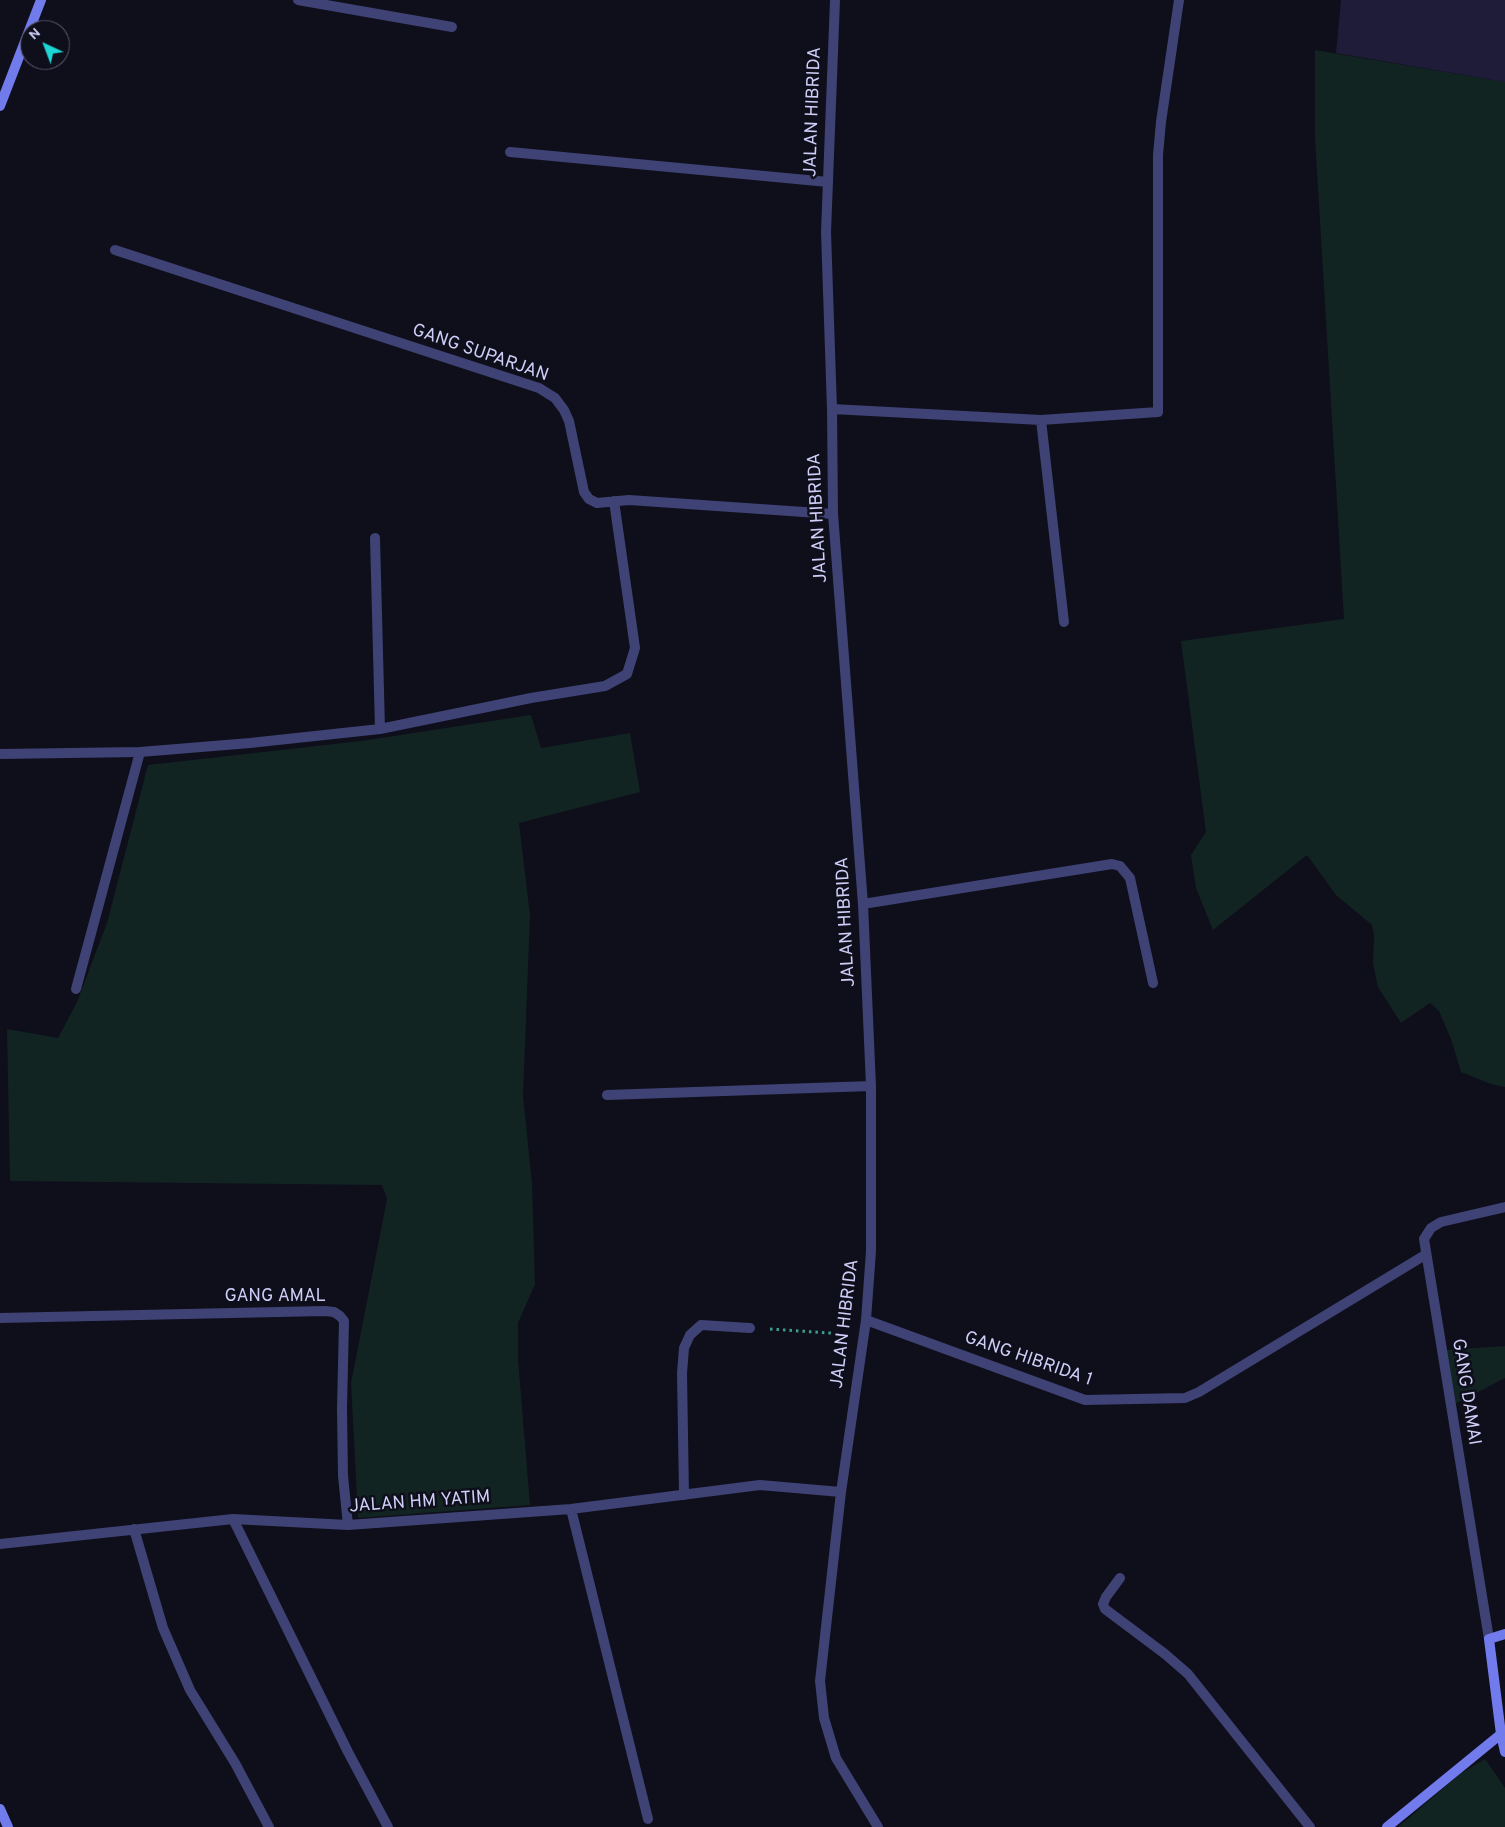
<!DOCTYPE html>
<html>
<head>
<meta charset="utf-8">
<style>
  body { margin:0 }
  #map { position:relative; width:1505px; height:1827px; overflow:hidden; background:#0f0e1b; font-family:Overpass,sans-serif }
  canvas { display:block }
  .north { position:absolute; left:20px; top:20px; width:50px; height:50px; box-sizing:border-box; background:#0f0e1b; border:1px solid #5c5b73; border-radius:50%; rotate:317deg; font-size:14px; font-weight:700; line-height:20px; text-align:center; color:#cfcef8 }
  .north::after { content:''; display:block; margin:auto; width:18px; height:22px; background:#1ed5d5; clip-path:polygon(50% 0,100% 100%,50% 72%,0 100%) }
</style>
</head>
<body>
<div id="map">
<canvas width="1505" height="1827"></canvas>
<div class="north">N</div>
</div>
<script>
const ctx = document.querySelector('canvas').getContext('2d');
ctx.lineJoin = 'round';
function fill(path, color) { ctx.fillStyle = color; ctx.fill(path, 'evenodd'); }
const poly = rows => new Path2D(rows.map(r => 'M' + r).join(''));
function stroke(path, color, width, dash) { ctx.strokeStyle = color; ctx.lineWidth = width; ctx.lineCap = dash ? 'butt' : 'round'; ctx.setLineDash(dash || []); ctx.stroke(path); }
function drawText(font, color, halo, rows, align = 'center') {
  ctx.font = font + ' Overpass,sans-serif'; ctx.lineWidth = 5; ctx.setLineDash([]); ctx.textBaseline = 'middle'; ctx.strokeStyle = halo; ctx.fillStyle = color; for (const [text, x, y, turn = 0] of rows) {
    ctx.save(); ctx.translate(x, y); ctx.rotate((+turn || 0) * Math.PI / 180); ctx.textAlign = isNaN(turn) ? turn : align; if (halo) ctx.strokeText(text, 0, 0); ctx.fillText(text, 0, 0); ctx.restore();
  }
}
const green = poly([
  [1315,50,1505,82,1505,1087,1491,1084,1461,1072,1451,1039,1439,1011,1430,1003,1401,1023,1378,987,1373,964,1374,935,1372,925,1336,895,1307,855,1213,930,1196,888,1191,855,1206,832,1181,641,1344,619,1315,138],
  [531,715,541,748,630,733,640,792,519,823,530,915,523,1096,532,1183,535,1284,518,1323,518,1359,530,1505,358,1518,351,1383,387,1199,382,1185,10,1181,7,1029,58,1038,77,1002,107,923,148,765,361,741],
  [1505,1346,1505,1378,1455,1404,1446,1350],
  [1485,1759,1505,1788,1505,1827,1398,1827,1460,1774]
]);
const building = poly([
  [1341,0,1505,0,1505,82,1336,53]
]);
const path = poly([
  [770,1329,844,1334]
]);
const lane = poly([
  [510,152,828,182],
  [76,989,140,752]
]);
const street = poly([
  [298,0,452,27],
  [835,0,826,232,832,409,833,514,863,904,871,1086,871,1251,866,1320,841,1492,820,1681,824,1718,836,1758,878,1827],
  [115,250,539,388,555,398,564,410,569,421,584,492,589,499,597,503,629,500,833,514],
  [832,409,1041,420,1158,412,1158,155,1161,122,1179,0],
  [1041,420,1064,622],
  [375,538,380,729],
  [0,754,140,752,250,743,380,729,531,698,605,686,627,674,635,648,614,501],
  [863,904,1112,864,1120,866,1130,878,1153,983],
  [607,1095,871,1086],
  [0,1318,325,1311,334,1312,340,1316,344,1321,342,1409,343,1476,348,1525],
  [866,1320,1085,1400,1185,1398,1199,1392,1425,1255],
  [684,1495,682,1373,684,1348,690,1335,701,1325,750,1328],
  [571,1509,648,1819],
  [233,1519,348,1752,388,1827],
  [134,1529,163,1628,190,1690,235,1763,269,1827],
  [0,1544,233,1519,348,1525,571,1509,760,1485,841,1492],
  [1120,1578,1106,1597,1103,1604,1105,1609,1165,1654,1188,1674,1310,1827],
  [1489,1639,1424,1239,1431,1228,1441,1222,1505,1207]
]);
const secondary = poly([
  [0,106,41,0],
  [1505,1634,1489,1639,1501,1734,1505,1752],
  [0,1809,8,1827],
  [1387,1827,1501,1734]
]);
const streetNames = [
  ["JALAN HIBRIDA",814,112,-88],
  ["GANG SUPARJAN",480,354,19],
  ["JALAN HIBRIDA",819,518,-93],
  ["JALAN HIBRIDA",847,922,-93],
  ["GANG AMAL",275,1297],
  ["JALAN HIBRIDA",846,1324,-83],
  ["GANG HIBRIDA 1",1028,1360,19],
  ["GANG DAMAI",1465,1392,81],
  ["JALAN HM YATIM",420,1503,-4]
];
fill(green, '#122422');
fill(building, '#1f1c39');
stroke(path, '#3c9e8f', 3, [2.5, 4]);
stroke(lane, '#3f4274', 10);
stroke(street, '#3f4274', 10);
stroke(secondary, '#727bec', 10);
drawText('18px', '#cfcef8', '#0f0e1b', streetNames);
</script>
</body>
</html>
